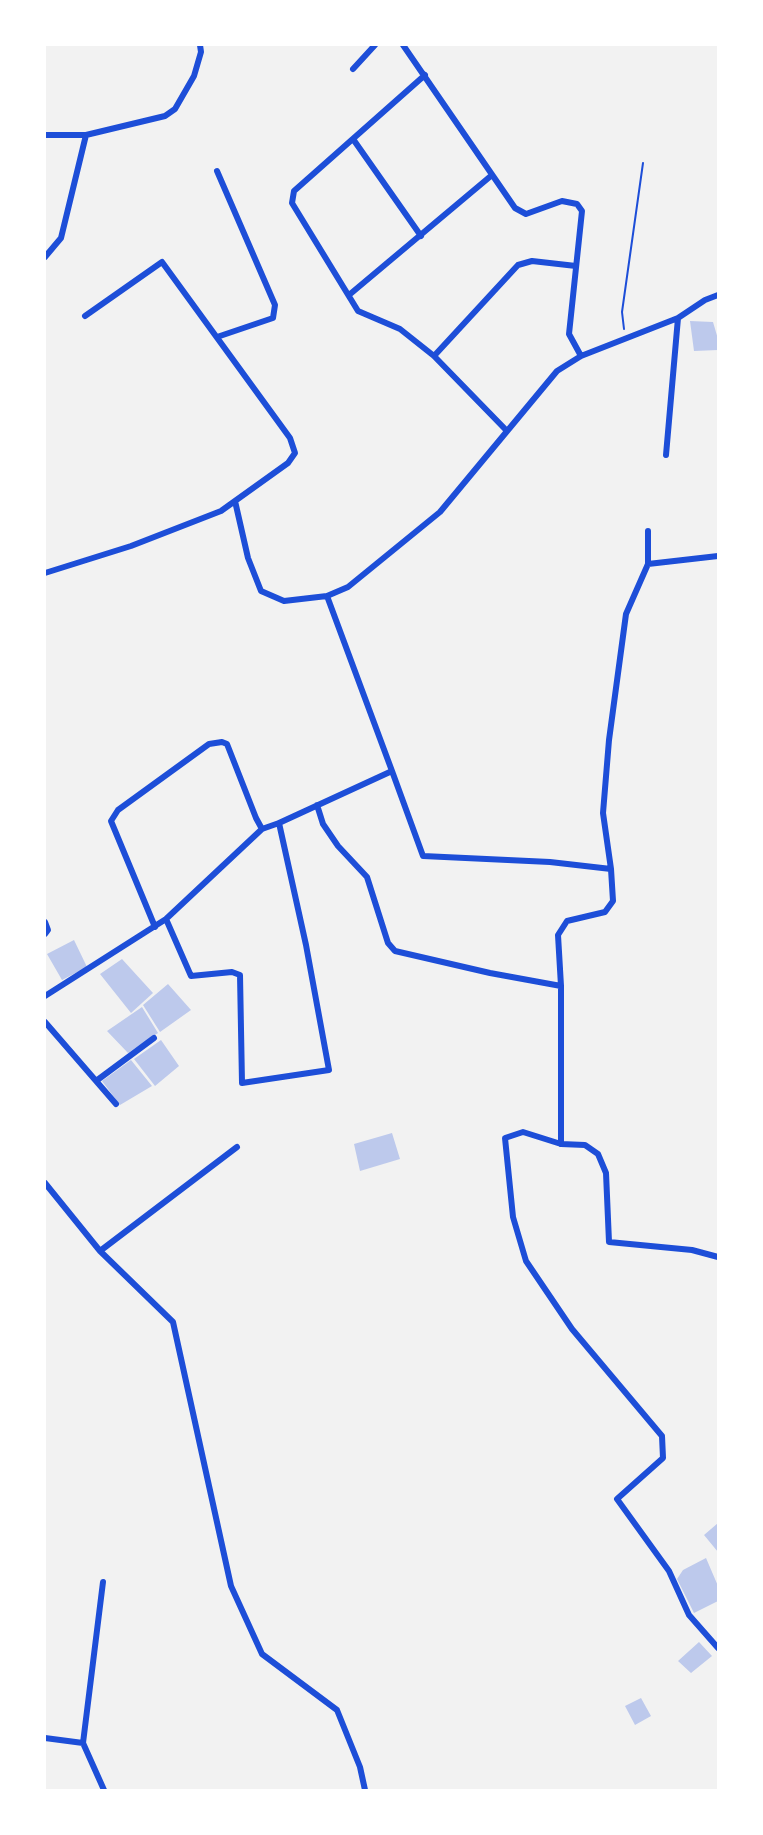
<!DOCTYPE html>
<html>
<head>
<meta charset="utf-8">
<style>
  body { margin:0 }
  #map { position:relative; width:763px; height:1835px; overflow:hidden; background:#f2f2f2; font-family:"Roboto Serif",serif }
  canvas { display:block }
  .frame { position:absolute; inset:0; border:46px solid #fff; pointer-events:none }
</style>
</head>
<body>
<div id="map">
<canvas width="763" height="1835"></canvas>
<div class="frame"></div>
</div>
<script>
const ctx = document.querySelector('canvas').getContext('2d');
ctx.lineJoin = 'round';
function fill(path, color) { ctx.fillStyle = color; ctx.fill(path, 'evenodd'); }
const poly = rows => new Path2D(rows.map(r => 'M' + r).join(''));
function stroke(path, color, width, dash) { ctx.strokeStyle = color; ctx.lineWidth = width; ctx.lineCap = dash ? 'butt' : 'round'; ctx.setLineDash(dash || []); ctx.stroke(path); }
const building = poly([
  [690,321,713,322,718,339,718,350,694,351],
  [74,940,87,967,62,980,47,954],
  [122,959,153,993,131,1013,100,974],
  [168,984,191,1010,160,1032,143,1005],
  [142,1007,158,1033,128,1053,107,1031],
  [161,1040,179,1066,155,1086,134,1059],
  [131,1060,152,1086,120,1105,102,1081],
  [392,1133,400,1159,360,1171,354,1144],
  [718,1523,718,1552,704,1535],
  [706,1558,718,1586,718,1601,694,1613,677,1579,683,1570],
  [699,1642,712,1656,691,1673,678,1661],
  [641,1698,651,1716,635,1725,625,1706]
]);
const path = poly([
  [624,329,622,312,643,163]
]);
const minor = poly([
  [403,45,515,208,526,214,562,201,577,204,582,211,569,334,581,356],
  [353,69,375,45],
  [425,75,294,191,292,203,358,311,400,329,434,356,507,431],
  [45,135,86,135,165,116,175,109,194,76,201,52,200,45],
  [353,139,421,236],
  [45,257,61,238,86,135],
  [349,295,492,175],
  [217,337,273,318,275,305,217,171],
  [434,356,518,265,532,261,576,266],
  [666,455,678,318],
  [235,501,248,558,261,591,284,601,327,596],
  [648,564,718,556],
  [45,573,131,546,221,511,288,463,295,453,290,438,162,262,85,316],
  [392,771,423,856,550,862,611,869,603,813,609,740,626,614,648,564,648,531],
  [317,805,323,824,338,846,367,877,388,943,395,951,490,973,561,986],
  [611,869,613,901,605,912,567,921,558,935,561,986,561,1144,523,1132,505,1138,513,1217,526,1261,572,1329,662,1436,663,1458,617,1499,669,1571,689,1615,718,1648],
  [166,919,191,976,232,972,240,975,242,1083,329,1070,306,945,279,823],
  [45,922,48,930,45,934],
  [155,927,111,821,118,810,209,744,222,742,227,744,256,818,262,829],
  [45,996,166,919,262,829,279,823,392,771,327,596,348,587,440,512,557,371,581,356,678,318,705,300,718,295],
  [45,1022,116,1104],
  [96,1081,154,1038],
  [561,1144,585,1145,598,1154,606,1173,609,1242,692,1250,718,1257],
  [45,1183,100,1251,173,1322,231,1586,262,1654,337,1710,360,1767,365,1790],
  [100,1251,237,1147],
  [103,1582,83,1743,104,1790],
  [45,1738,83,1743]
]);
fill(building, '#bdc9ec');
stroke(path, '#1d4ed8', 2);
stroke(minor, '#1d4ed8', 6);
</script>
</body>
</html>
